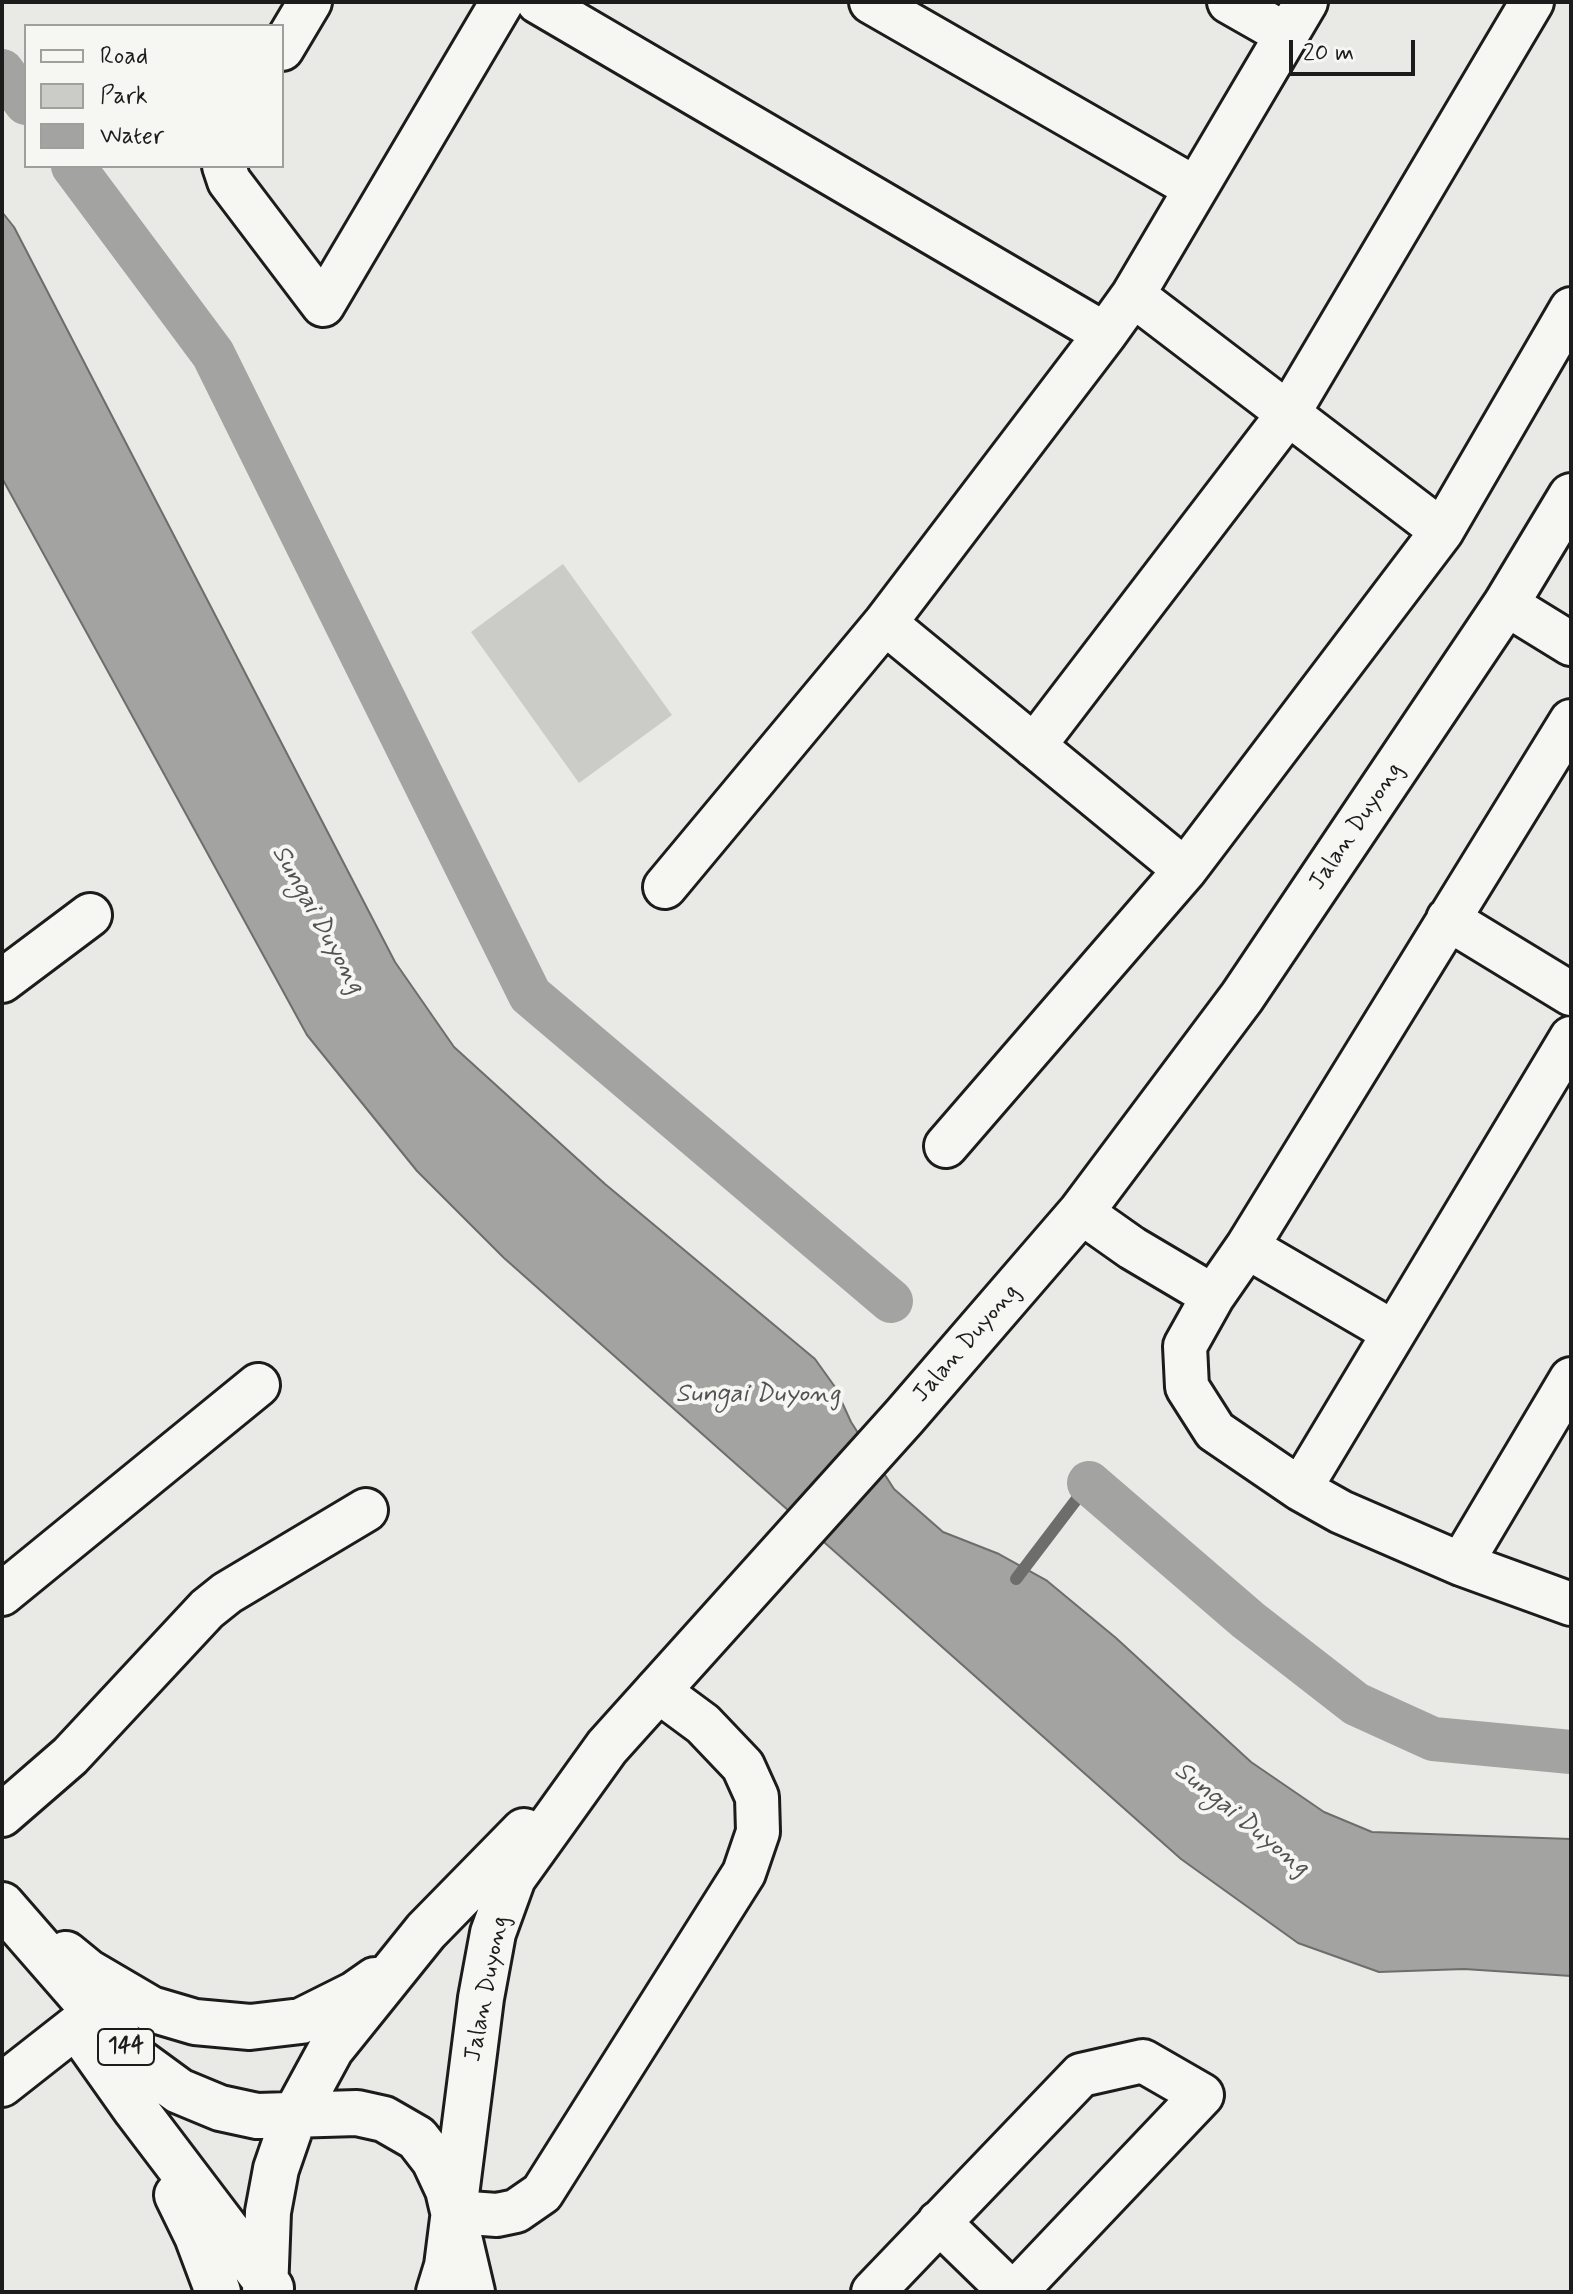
<!DOCTYPE html>
<html>
<head>
<meta charset="utf-8">
<style>
  body { margin:0 }
  #map { position:relative; width:1573px; height:2294px; overflow:hidden; background:#e9e9e5; font-family:Mynerve,sans-serif }
  canvas { display:block }
  .frame { position:absolute; inset:0; border:4px solid #1c1c1c; pointer-events:none }
  .legend { position:absolute; left:24px; top:24px; width:260px; height:144px; box-sizing:border-box; background:#f6f6f2; border:2px solid #9f9f9c; margin:0; padding:10px 14px; list-style:none; font-size:24px; color:#1c1c1c }
  .legend li { display:flex; align-items:center; gap:16px; height:40px }
  .legend b { width:40px; border:2px solid #9f9f9c }
  .scale { position:absolute; left:1289px; top:40px; width:126px; height:36px; box-sizing:border-box; border:4px solid #1c1c1c; border-top:0; padding-left:10px; font-size:24px; line-height:28px; white-space:nowrap; color:#1c1c1c; -webkit-text-stroke:6px #f6f6f2; paint-order:stroke }
</style>
</head>
<body>
<div id="map">
<canvas width="1573" height="2294"></canvas>
<div class="frame"></div>
<ul class="legend">
<li><b style="height:10px;background:#f6f6f2"></b>Road</li>
<li><b style="height:22px;background:#cbcbc7"></b>Park</li>
<li><b style="height:22px;background:#a3a3a1"></b>Water</li>
</ul>
<div class="scale">20 m</div>
</div>
<script>
const ctx = document.querySelector('canvas').getContext('2d');
ctx.lineJoin = 'round';
function fill(path, color) { ctx.fillStyle = color; ctx.fill(path, 'evenodd'); }
const poly = rows => new Path2D(rows.map(r => 'M' + r).join(''));
function stroke(path, color, width, dash) { ctx.strokeStyle = color; ctx.lineWidth = width; ctx.lineCap = dash ? 'butt' : 'round'; ctx.setLineDash(dash || []); ctx.stroke(path); }
function drawText(font, color, halo, rows, align = 'center') {
  ctx.font = font + ' Mynerve,sans-serif'; ctx.lineWidth = 8; ctx.setLineDash([]); ctx.textBaseline = 'middle'; ctx.strokeStyle = halo; ctx.fillStyle = color; for (const [text, x, y, turn = 0] of rows) {
    ctx.save(); ctx.translate(x, y); ctx.rotate((+turn || 0) * Math.PI / 180); ctx.textAlign = isNaN(turn) ? turn : align; if (halo) ctx.strokeText(text, 0, 0); ctx.fillText(text, 0, 0); ctx.restore();
  }
}
const green = poly([
  [563,564,672,715,579,783,471,632]
]);
const water = poly([
  [2,212,14,227,395,962,454,1047,605,1184,815,1359,835,1387,851,1422,894,1489,943,1532,999,1554,1046,1580,1116,1638,1251,1762,1324,1812,1372,1832,1571,1839,1571,1976,1464,1969,1379,1972,1298,1943,1181,1859,504,1258,417,1171,307,1035,2,478,2,212]
]);
const stream = poly([
  [1016,1579,1089,1483]
]);
const canal = poly([
  [2,71,26,103],
  [73,166,213,354,530,995,891,1301],
  [1089,1483,1248,1620,1356,1704,1433,1739,1571,1752]
]);
const minor = poly([
  [538,2,1105,334],
  [871,2,1195,188],
  [1229,2,1287,35],
  [282,49,310,2],
  [224,166,229,181,323,305,502,2],
  [1133,295,1442,531],
  [1506,604,1571,644],
  [885,623,1185,870],
  [1034,746,1288,414,1532,2],
  [665,887,885,623,1105,334,1133,295,1306,2],
  [1448,919,1571,994],
  [2,981,90,915],
  [946,1146,1185,870,1442,531,1571,309],
  [1081,1212,1132,1248,1213,1296,1185,1346,1187,1387,1215,1431,1300,1489,1341,1512,1461,1564,1571,1604],
  [1247,1247,1393,1332],
  [1213,1296,1247,1247,1571,721],
  [1300,1489,1571,1038],
  [1461,1564,1571,1379],
  [2,1594,258,1385],
  [2,1815,70,1756,207,1609,227,1593,366,1510],
  [2,2085,77,2026],
  [455,2212,497,2215,516,2211,542,2193,744,1873,758,1832,757,1797,743,1766,703,1724,657,1690],
  [939,2222,1011,2292],
  [873,2292,1081,2075,1143,2061,1202,2095,1015,2292]
]);
const major = poly([
  [2,1905,138,2061,179,2091,220,2108,257,2116,357,2113,384,2119,417,2138,434,2160,448,2190,472,2292],
  [66,1954,88,1972,151,2009,195,2022,250,2027,301,2021,355,1994,375,1980],
  [83,2035,136,2110,271,2288],
  [177,2195,197,2236,218,2292],
  [265,2292,268,2212,276,2169,294,2117,331,2049,426,1931,524,1831],
  [439,2292,447,2266,481,1998,493,1933,513,1878,607,1747,904,1417,1081,1212,1242,997,1506,604,1571,496]
]);
const shields = [
  [126,2047,56]
];
const shieldNames = [
  ["144",126,2047]
];
const streetNames = [
  ["Jalan Duyong",1357,827,-56],
  ["Jalan Duyong",967,1344,-49],
  ["Jalan Duyong",488,1989,-79]
];
const waterNames = [
  ["Sungai Duyong",317,920,61],
  ["Sungai Duyong",758,1396],
  ["Sungai Duyong",1241,1820,39]
];
fill(green, '#cbcbc7');
fill(water, '#a3a3a1');
stroke(water, '#6d6d6c', 2);
stroke(stream, '#6d6d6c', 12);
stroke(canal, '#a3a3a1', 44);
stroke(minor, '#1c1c1c', 48);
stroke(major, '#1c1c1c', 50);
stroke(minor, '#f6f6f2', 42);
stroke(major, '#f6f6f2', 44);
for (const [x, y, w] of shields) { const box = new Path2D(); box.roundRect(x - w / 2, y - 18, w, 36, 6); ctx.fillStyle = '#f6f6f2'; ctx.fill(box); stroke(box, '#1c1c1c', 2); }
drawText('bold 22px', '#1c1c1c', null, shieldNames);
drawText('24px', '#1c1c1c', '#f6f6f2', streetNames);
drawText('italic 26px', '#525251', '#f6f6f2', waterNames);
</script>
</body>
</html>
